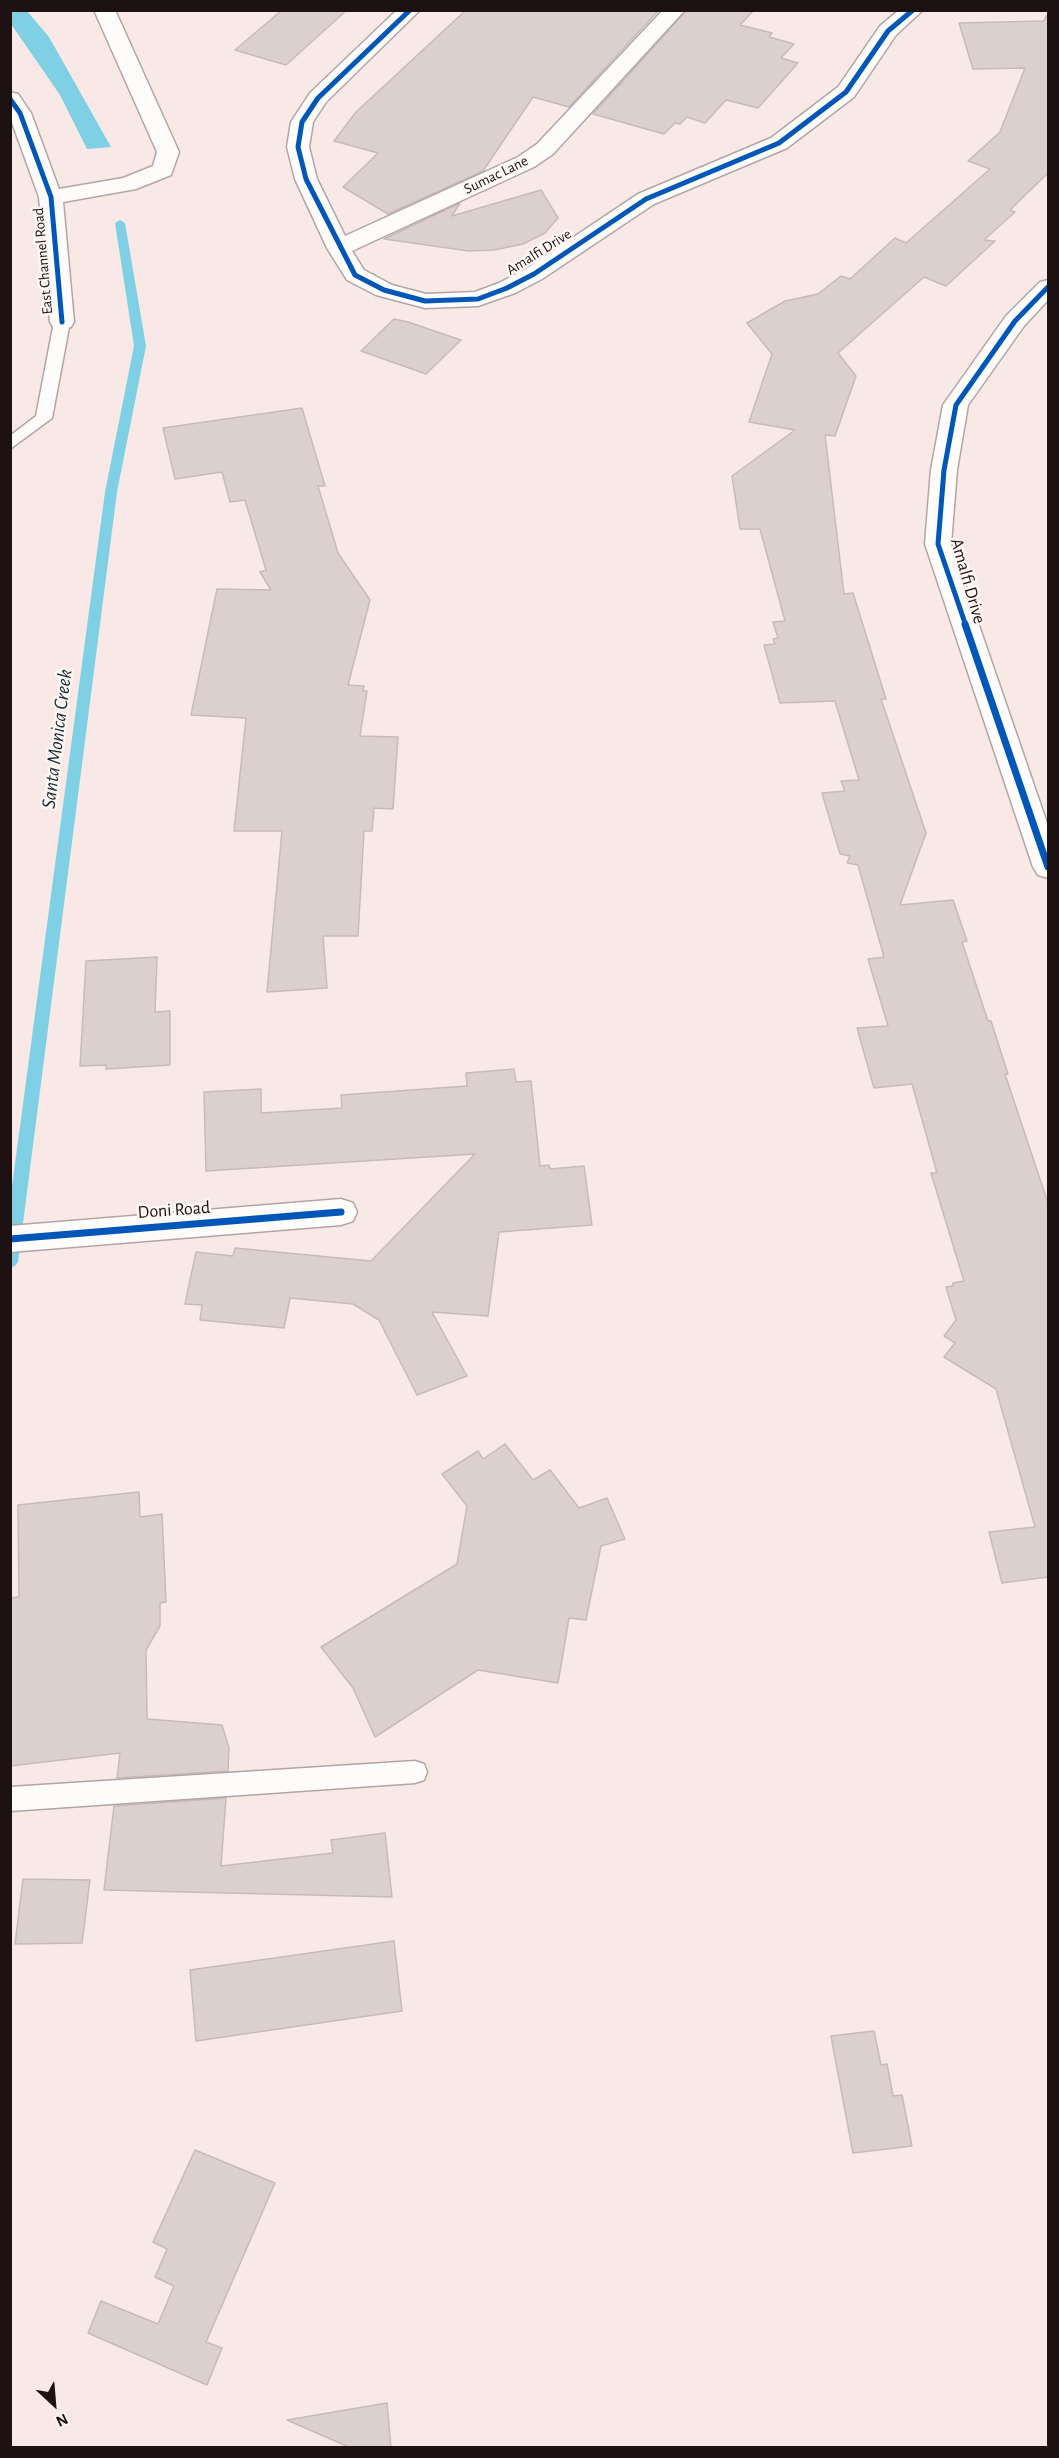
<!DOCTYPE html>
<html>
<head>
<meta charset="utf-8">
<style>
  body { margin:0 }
  #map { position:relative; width:1059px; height:2458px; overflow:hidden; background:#f8e9e7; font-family:"Alegreya Sans",sans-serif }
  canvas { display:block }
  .frame { position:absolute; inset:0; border:12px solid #1d1211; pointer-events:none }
  .north { position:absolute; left:24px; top:2374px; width:60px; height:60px; -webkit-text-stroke:4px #fdf6f5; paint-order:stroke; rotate:154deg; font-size:16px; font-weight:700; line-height:24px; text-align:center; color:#1d1211 }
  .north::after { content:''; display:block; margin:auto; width:21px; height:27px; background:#1d1211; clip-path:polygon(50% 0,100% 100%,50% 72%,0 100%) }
</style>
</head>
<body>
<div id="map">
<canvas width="1059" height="2458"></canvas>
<div class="frame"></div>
<div class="north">N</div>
</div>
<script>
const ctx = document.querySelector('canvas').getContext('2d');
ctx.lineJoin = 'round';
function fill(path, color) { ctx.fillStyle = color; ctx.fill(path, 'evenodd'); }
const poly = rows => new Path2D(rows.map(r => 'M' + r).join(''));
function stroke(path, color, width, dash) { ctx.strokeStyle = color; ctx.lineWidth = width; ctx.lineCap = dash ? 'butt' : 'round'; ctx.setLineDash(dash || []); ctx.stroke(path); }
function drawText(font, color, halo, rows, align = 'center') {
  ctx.font = font + ' "Alegreya Sans",sans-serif'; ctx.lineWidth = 5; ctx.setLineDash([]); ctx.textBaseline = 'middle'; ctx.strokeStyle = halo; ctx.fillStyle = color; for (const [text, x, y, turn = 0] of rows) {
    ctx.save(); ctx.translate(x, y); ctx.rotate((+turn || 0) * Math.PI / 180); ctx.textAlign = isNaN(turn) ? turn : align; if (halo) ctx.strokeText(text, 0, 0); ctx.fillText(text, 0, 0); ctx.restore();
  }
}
const water = poly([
  [10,11,27,11,49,37,111,147,87,149,60,95,11,24]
]);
const stream = poly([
  [120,220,125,223,146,346,117,492,18,1262,15,1266,10,1268,10,1201,105,492,134,346,115,223,120,220]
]);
const building = poly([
  [282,10,347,10,286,65,235,50,282,10],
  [466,10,659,10,569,107,533,97,483,171,388,214,343,187,378,153,334,141,356,112,466,10],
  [687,10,754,10,740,25,772,33,769,37,794,44,781,58,798,63,758,108,726,100,705,123,687,117,680,124,675,123,664,134,593,114,687,10],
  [1046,16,1048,16,1048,173,1010,210,1015,212,984,240,995,241,946,286,924,277,838,353,856,376,835,436,825,435,844,594,853,593,886,699,881,699,926,833,900,905,953,900,967,941,962,942,988,1021,991,1021,1008,1074,1005,1074,1048,1203,1048,1577,1002,1583,989,1532,1035,1527,996,1389,944,1357,955,1343,944,1336,956,1320,946,1287,953,1286,953,1283,964,1281,931,1173,937,1173,912,1084,874,1088,857,1028,888,1026,868,959,884,957,858,865,847,863,850,856,840,854,822,793,845,791,841,781,859,780,835,701,780,703,764,645,775,644,773,639,778,638,773,622,785,621,760,529,740,529,732,476,795,430,749,422,772,354,747,323,785,301,818,294,841,276,850,279,895,238,906,243,990,169,968,161,1000,132,1025,68,973,69,959,23,1044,21,1046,16],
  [541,190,558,218,545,233,523,244,494,250,469,251,384,239,460,203,452,216,541,190],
  [394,319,408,322,461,340,426,374,361,351,394,319],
  [302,408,325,486,318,486,338,553,370,600,348,685,364,686,363,691,367,691,360,736,398,737,393,809,374,808,372,831,364,831,358,936,323,936,327,988,267,992,282,831,234,831,246,718,191,715,217,589,271,590,260,572,266,570,245,500,230,502,222,472,175,479,163,428,302,408],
  [157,957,155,1012,170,1011,170,1065,106,1069,106,1065,80,1066,86,961,157,957],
  [514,1069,516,1082,531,1081,540,1166,549,1165,550,1169,584,1166,592,1225,499,1232,488,1316,432,1312,467,1376,417,1395,379,1320,353,1304,290,1298,284,1328,200,1320,202,1305,185,1304,196,1252,233,1256,235,1248,371,1261,475,1154,206,1171,204,1092,261,1089,261,1113,342,1108,341,1095,467,1086,466,1073,514,1069],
  [505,1444,533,1480,550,1470,579,1508,607,1498,625,1539,601,1546,586,1620,569,1618,558,1683,478,1670,375,1737,353,1688,321,1647,457,1564,467,1506,442,1474,478,1451,483,1459,505,1444],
  [139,1492,140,1517,162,1514,166,1602,160,1603,160,1626,146,1650,147,1719,222,1725,229,1748,228,1771,117,1778,120,1753,10,1766,10,1598,19,1597,18,1505,139,1492],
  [226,1798,221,1866,333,1853,331,1840,385,1833,392,1897,104,1890,114,1806,226,1798],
  [23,1879,90,1880,82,1943,15,1944,23,1879],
  [394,1941,402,2011,196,2041,190,1970,394,1941],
  [874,2031,881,2065,887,2064,893,2096,902,2095,912,2146,853,2153,831,2036,874,2031],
  [195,2150,275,2183,206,2342,222,2348,207,2385,88,2333,101,2301,158,2324,174,2286,155,2277,167,2249,153,2242,195,2150],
  [387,2403,391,2448,351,2448,287,2420,387,2403]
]);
const service = poly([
  [62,317,70,322,52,418,10,449,10,436,36,416,54,322,62,317],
  [415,1761,424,1764,427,1772,424,1780,415,1783,10,1811,10,1787,415,1761]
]);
const minor = poly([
  [94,10,115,10,179,152,171,175,136,189,63,202,74,322,71,327,62,329,53,327,50,322,39,197,10,117,10,92,18,94,31,113,59,189,123,178,153,166,157,152,94,10],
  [397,10,420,10,326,102,313,122,309,147,317,179,345,236,518,157,537,144,663,10,685,10,553,154,534,167,352,251,364,270,392,285,426,294,475,292,499,283,526,269,638,194,771,138,838,87,880,26,899,10,923,10,896,35,854,97,787,148,654,204,542,279,515,293,478,306,425,308,376,295,347,280,327,248,295,179,287,147,291,122,310,93,397,10],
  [1048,280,1048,300,1024,326,968,405,957,470,951,544,1048,826,1048,878,1038,875,1033,867,925,544,931,470,943,405,1006,316,1040,282,1048,280],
  [341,1199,353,1203,357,1212,353,1221,341,1225,10,1252,10,1226,341,1199]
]);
const cyclewayFar1 = poly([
  [410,10,318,98,302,122,298,147,306,179,355,275,384,290,425,301,478,299,507,288,534,274,646,199,779,143,846,92,888,31,913,10],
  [10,99,20,113,51,197,62,322],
  [966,626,938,544,944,470,956,405,1015,321,1048,287]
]);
const cycleway = poly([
  [965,624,1048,867],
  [10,1239,341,1212]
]);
const farStreetnames = [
  ["Sumac Lane",496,175,-26],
  ["Amalfi Drive",539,252,-32],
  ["East Channel Road",43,261,-95]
];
const streetNames = [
  ["Amalfi Drive",968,581,74],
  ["Doni Road",174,1210,-4]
];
const waterNames = [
  ["Santa Monica Creek",57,739,-83]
];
fill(water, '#7fd0e4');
fill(stream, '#7fd0e4');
fill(building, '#dcd0ce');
stroke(building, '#c7bab9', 1.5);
stroke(service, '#b2a5a4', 3);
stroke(minor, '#b2a5a4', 3);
fill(service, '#fefcfb');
fill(minor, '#fefcfb');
stroke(cyclewayFar1, '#0057b8', 5);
stroke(cycleway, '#0057b8', 7);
drawText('15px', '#1d1211', '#fdf6f5', farStreetnames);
drawText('18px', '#1d1211', '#fdf6f5', streetNames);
drawText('italic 20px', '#192e33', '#fdf6f5', waterNames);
</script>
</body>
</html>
